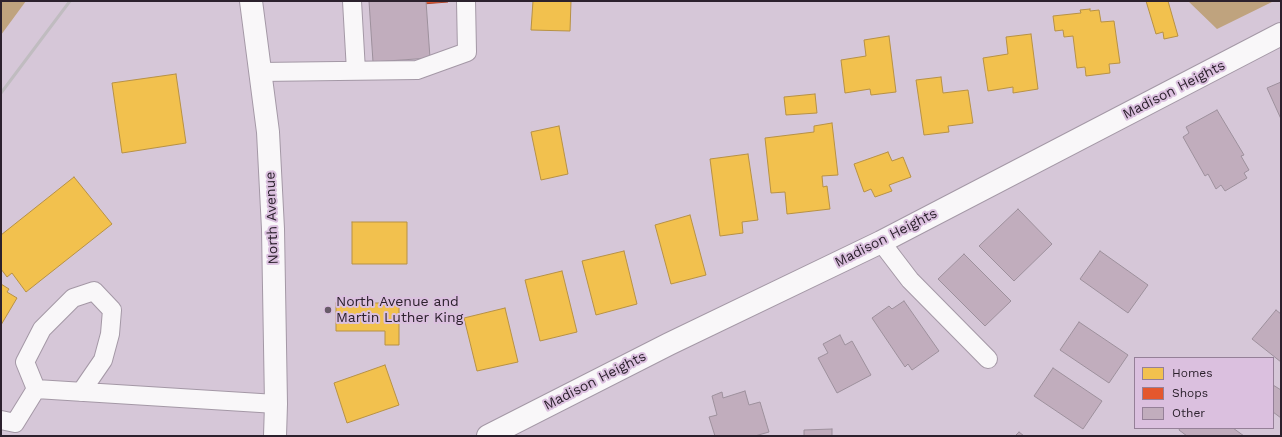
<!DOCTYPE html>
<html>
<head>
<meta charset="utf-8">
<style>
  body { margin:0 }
  #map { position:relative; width:1282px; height:437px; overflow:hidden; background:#d6c7d8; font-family:"Work Sans",sans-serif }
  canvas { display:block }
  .frame { position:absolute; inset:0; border:2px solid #2c212d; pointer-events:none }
  .legend { position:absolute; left:1134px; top:357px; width:140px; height:72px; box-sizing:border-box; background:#dbc0df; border:1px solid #958098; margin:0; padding:5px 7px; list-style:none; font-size:12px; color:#2c212d }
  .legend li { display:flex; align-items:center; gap:8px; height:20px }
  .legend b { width:20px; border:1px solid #958098 }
</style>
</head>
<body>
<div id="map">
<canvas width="1282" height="437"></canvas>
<div class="frame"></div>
<ul class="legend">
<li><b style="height:11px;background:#f2c14e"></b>Homes</li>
<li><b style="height:11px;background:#e4572e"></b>Shops</li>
<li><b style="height:11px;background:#c1adbd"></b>Other</li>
</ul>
</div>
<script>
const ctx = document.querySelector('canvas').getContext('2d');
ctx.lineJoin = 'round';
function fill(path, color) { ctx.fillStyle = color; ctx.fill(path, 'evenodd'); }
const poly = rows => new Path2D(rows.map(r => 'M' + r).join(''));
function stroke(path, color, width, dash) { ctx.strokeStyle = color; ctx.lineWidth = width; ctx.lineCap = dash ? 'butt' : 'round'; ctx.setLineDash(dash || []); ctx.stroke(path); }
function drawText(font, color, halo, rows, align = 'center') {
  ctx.font = font + ' "Work Sans",sans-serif'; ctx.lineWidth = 4; ctx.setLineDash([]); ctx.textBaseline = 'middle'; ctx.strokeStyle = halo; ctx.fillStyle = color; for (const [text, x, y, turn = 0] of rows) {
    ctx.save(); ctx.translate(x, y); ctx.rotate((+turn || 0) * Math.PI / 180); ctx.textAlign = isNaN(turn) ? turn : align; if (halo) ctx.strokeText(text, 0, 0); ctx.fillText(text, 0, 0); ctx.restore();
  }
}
const forest = poly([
  [1,1,26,1,1,35],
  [1188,1,1274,1,1217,29]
]);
const homes = poly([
  [533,1,571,1,570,31,531,30,533,1],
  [1146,1,1168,1,1178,36,1164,39,1163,32,1156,34,1146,1],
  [1090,9,1090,11,1099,10,1101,22,1114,21,1120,63,1109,64,1110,73,1086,76,1085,67,1077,68,1073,36,1064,37,1063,30,1055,31,1053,16,1081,13,1080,10,1090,9],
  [1031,34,1038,89,1013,93,1013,87,988,91,983,58,1008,54,1006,37,1031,34],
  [889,36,896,92,871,95,870,89,845,93,841,60,866,56,864,40,889,36],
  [176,74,186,143,122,153,112,83,176,74],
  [941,77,943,93,968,90,973,123,948,126,949,132,924,135,916,80,941,77],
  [815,94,817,113,786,115,784,97,815,94],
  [832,123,838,175,822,176,823,187,827,186,830,209,787,214,785,192,771,193,765,138,814,132,814,126,832,123],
  [559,126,568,174,541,180,531,132,559,126],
  [888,152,892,161,903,157,911,177,889,185,892,191,875,197,871,189,864,192,854,164,888,152],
  [748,154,758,220,742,222,743,233,720,236,710,159,748,154],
  [74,177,112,224,26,292,12,273,7,277,1,269,1,235,74,177],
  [690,215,706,275,671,284,655,225,690,215],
  [352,222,407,222,407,264,352,264,352,222],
  [624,251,637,304,596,315,582,261,624,251],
  [562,271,577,332,540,341,525,280,562,271],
  [1,284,9,289,7,292,17,298,1,325,1,284],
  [336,303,399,303,399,345,385,345,385,331,336,331,336,303],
  [505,308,518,362,477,371,464,318,505,308],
  [385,365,399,405,347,423,334,383,385,365]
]);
const shops = poly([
  [371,1,448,1,448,2,371,8,371,1]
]);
const building = poly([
  [369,1,426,1,430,58,373,62,369,1],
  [1281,82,1281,119,1267,88,1281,82],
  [1217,110,1244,155,1241,156,1249,170,1244,173,1247,178,1225,191,1221,185,1216,189,1208,174,1205,176,1183,137,1189,133,1186,127,1217,110],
  [1018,209,1052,244,1014,281,979,246,1018,209],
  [1100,251,1148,285,1128,313,1080,279,1100,251],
  [964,254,1011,301,985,326,938,279,964,254],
  [904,301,939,351,912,370,908,364,905,367,872,318,889,306,892,309,904,301],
  [1276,310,1281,314,1281,362,1252,339,1276,310],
  [1079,322,1128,355,1109,383,1060,350,1079,322],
  [840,335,845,345,852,341,871,375,837,393,818,358,828,353,823,344,840,335],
  [1053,368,1102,401,1083,429,1034,396,1053,368],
  [1273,385,1281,390,1281,418,1273,412,1273,385],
  [745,391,749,405,760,402,769,432,755,436,715,436,709,417,717,415,712,396,722,392,723,398,745,391],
  [1180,428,1233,428,1244,436,1187,436,1179,430,1180,428],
  [832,429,832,436,804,436,804,430,832,429],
  [1019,432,1024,436,1015,436,1019,432]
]);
const service = poly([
  [352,1,356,71],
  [260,72,417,70,467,52,466,1],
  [881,242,910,280,988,359],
  [36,389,25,362,42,329,73,298,94,291,112,310,110,334,103,360,81,392],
  [1,420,15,423,36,389,276,404]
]);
const minor = poly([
  [488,436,669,344,881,242,1281,34]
]);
const secondary = poly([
  [251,1,268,132,273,229,276,404,275,436]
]);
const rail = poly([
  [1,93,70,1]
]);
const markers = [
  [328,310,4,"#685b69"]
];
const streetNames = [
  ["Madison Heights",1174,90,-27],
  ["North Avenue",272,218,-92],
  ["Madison Heights",886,238,-27],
  ["Madison Heights",595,381,-27]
];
const poiNames = [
  ["North Avenue and",336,302],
  ["Martin Luther King",336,318]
];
fill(forest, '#bfa37e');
fill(homes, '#f2c14e');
stroke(homes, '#b79144', 1);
fill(shops, '#e4572e');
stroke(shops, '#ad472e', 1);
fill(building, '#c1adbd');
stroke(building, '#9d909c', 1);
stroke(service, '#a498a6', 20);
stroke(minor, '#a498a6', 24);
stroke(secondary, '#a498a6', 24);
stroke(service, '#f9f7f9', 18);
stroke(minor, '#f9f7f9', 22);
stroke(secondary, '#f9f7f9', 22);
stroke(rail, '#c0bcc0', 3);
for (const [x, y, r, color] of markers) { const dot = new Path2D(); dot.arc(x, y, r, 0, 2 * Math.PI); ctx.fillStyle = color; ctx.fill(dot); stroke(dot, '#dbc0df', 1.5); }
drawText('14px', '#2c212d', '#dbc0df', streetNames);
drawText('14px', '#2c212d', '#dbc0df', poiNames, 'left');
</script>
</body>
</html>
